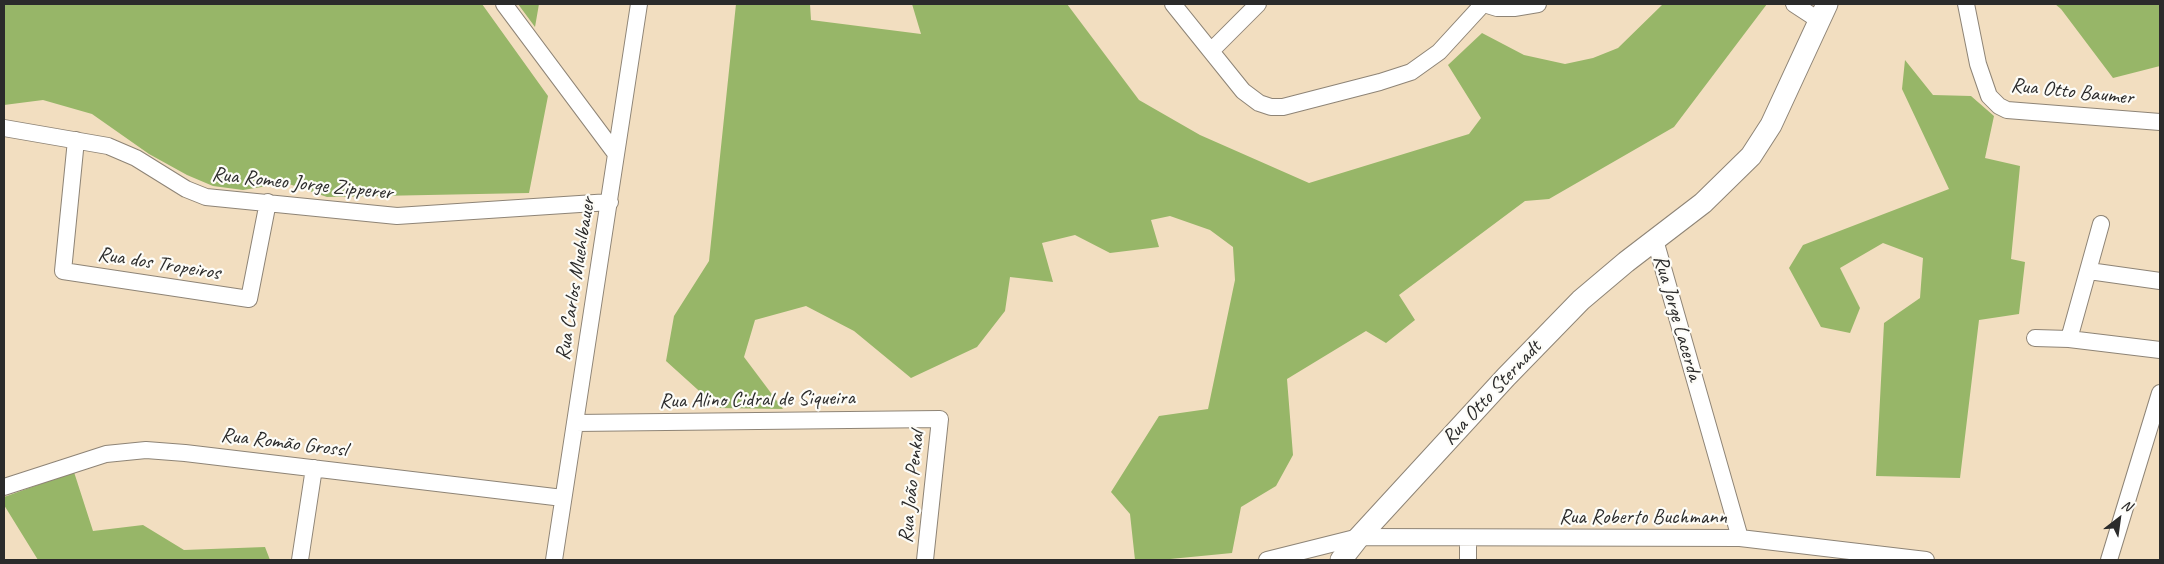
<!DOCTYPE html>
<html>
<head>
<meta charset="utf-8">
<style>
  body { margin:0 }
  #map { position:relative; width:2164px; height:564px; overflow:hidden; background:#f2dec0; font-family:Caveat,sans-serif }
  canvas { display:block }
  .frame { position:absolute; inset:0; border:5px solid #2b2b2b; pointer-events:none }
  .north { position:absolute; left:2094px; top:494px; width:50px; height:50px; -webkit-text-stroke:4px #fdfcf7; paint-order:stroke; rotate:30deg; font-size:14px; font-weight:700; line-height:20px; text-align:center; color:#2b2b2b }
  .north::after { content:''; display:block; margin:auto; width:18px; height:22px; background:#2b2b2b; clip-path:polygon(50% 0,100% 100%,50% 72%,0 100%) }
</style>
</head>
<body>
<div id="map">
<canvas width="2164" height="564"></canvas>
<div class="frame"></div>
<div class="north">N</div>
</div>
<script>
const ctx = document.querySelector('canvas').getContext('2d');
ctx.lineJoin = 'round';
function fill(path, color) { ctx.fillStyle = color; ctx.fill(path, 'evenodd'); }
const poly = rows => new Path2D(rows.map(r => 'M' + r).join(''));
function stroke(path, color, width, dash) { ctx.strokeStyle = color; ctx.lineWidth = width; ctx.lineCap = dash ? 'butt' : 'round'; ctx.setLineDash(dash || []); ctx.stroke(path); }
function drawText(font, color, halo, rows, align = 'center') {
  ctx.font = font + ' Caveat,sans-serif'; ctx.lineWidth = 4.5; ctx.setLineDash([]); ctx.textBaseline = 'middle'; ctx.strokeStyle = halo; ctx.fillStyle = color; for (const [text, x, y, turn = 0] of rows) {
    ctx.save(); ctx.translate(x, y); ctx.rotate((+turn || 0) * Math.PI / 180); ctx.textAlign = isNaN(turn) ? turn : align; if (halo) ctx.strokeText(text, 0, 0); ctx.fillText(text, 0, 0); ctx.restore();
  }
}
const forest = poly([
  [4,4,482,4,548,96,529,193,327,197,286,183,243,190,213,186,187,175,149,154,92,114,43,100,4,105],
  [518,4,539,4,535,27],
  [736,4,810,4,811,20,921,34,912,4,1067,4,1139,100,1200,135,1309,183,1469,134,1481,118,1448,65,1482,33,1524,55,1565,64,1593,58,1618,48,1663,4,1767,4,1674,127,1549,199,1525,201,1399,295,1415,320,1386,343,1366,331,1287,379,1293,455,1276,486,1241,507,1232,553,1160,560,1135,560,1130,514,1111,492,1159,416,1208,409,1235,280,1233,247,1210,230,1170,216,1151,220,1159,247,1110,253,1075,235,1042,243,1053,282,1010,277,1005,311,977,347,911,378,854,331,806,306,755,320,744,357,783,409,718,408,666,361,674,316,709,261],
  [2055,4,2160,4,2160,66,2113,78,2061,9],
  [1905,60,1933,95,1971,96,1994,116,1985,158,2020,166,2011,259,2025,262,2019,314,1979,320,1960,478,1876,476,1884,323,1920,298,1923,258,1883,243,1840,268,1860,308,1850,333,1821,327,1789,268,1803,245,1949,189,1902,89],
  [74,472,93,531,143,525,184,550,265,547,270,560,38,560,4,505,4,497]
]);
const minor = poly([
  [504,4,616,154],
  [1173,4,1243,91,1259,103,1271,107,1283,107,1380,82,1411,72,1439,52,1483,4],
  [1484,4,1497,8,1514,8,1538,4],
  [1794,4,1820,21],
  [1966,4,1978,64,1989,96,1999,106,2007,110,2160,122],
  [1211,51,1258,4],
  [4,128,108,146,136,158,186,189,206,197,397,216,610,202],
  [76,140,63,271,249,299,268,202],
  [2101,224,2069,339,2160,350],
  [1655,240,1740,538],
  [2089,271,2160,281],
  [2035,338,2069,339],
  [575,423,940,419,925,560],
  [4,487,106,454,146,450,185,453,563,498],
  [300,560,314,468],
  [554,560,639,4],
  [1267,560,1359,537,1740,538,1926,560],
  [1468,560,1468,538],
  [2109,560,2160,393]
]);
const major = poly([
  [1341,560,1359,537,1506,377,1581,300,1626,262,1703,203,1751,156,1771,125,1827,4]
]);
const streetNames = [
  ["Rua Otto Baumer",2072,92,6],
  ["Rua Romeo Jorge Zipperer",302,184,6],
  ["Rua dos Tropeiros",159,264,9],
  ["Rua Carlos Muehlbauer",576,279,-81],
  ["Rua Jorge Lacerda",1677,318,74],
  ["Rua Otto Sternadt",1492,393,-47],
  ["Rua Alino Cidral de Siqueira",757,400,-1],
  ["Rua Romão Grossl",284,443,7],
  ["Rua João Penkal",912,487,-84],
  ["Rua Roberto Buchmann",1643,517]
];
fill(forest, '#97b668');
stroke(minor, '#8e8476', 18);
stroke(major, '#8e8476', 23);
stroke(minor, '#fff', 16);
stroke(major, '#fff', 21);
drawText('21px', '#2b2b2b', '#fdfcf7', streetNames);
</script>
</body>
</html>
